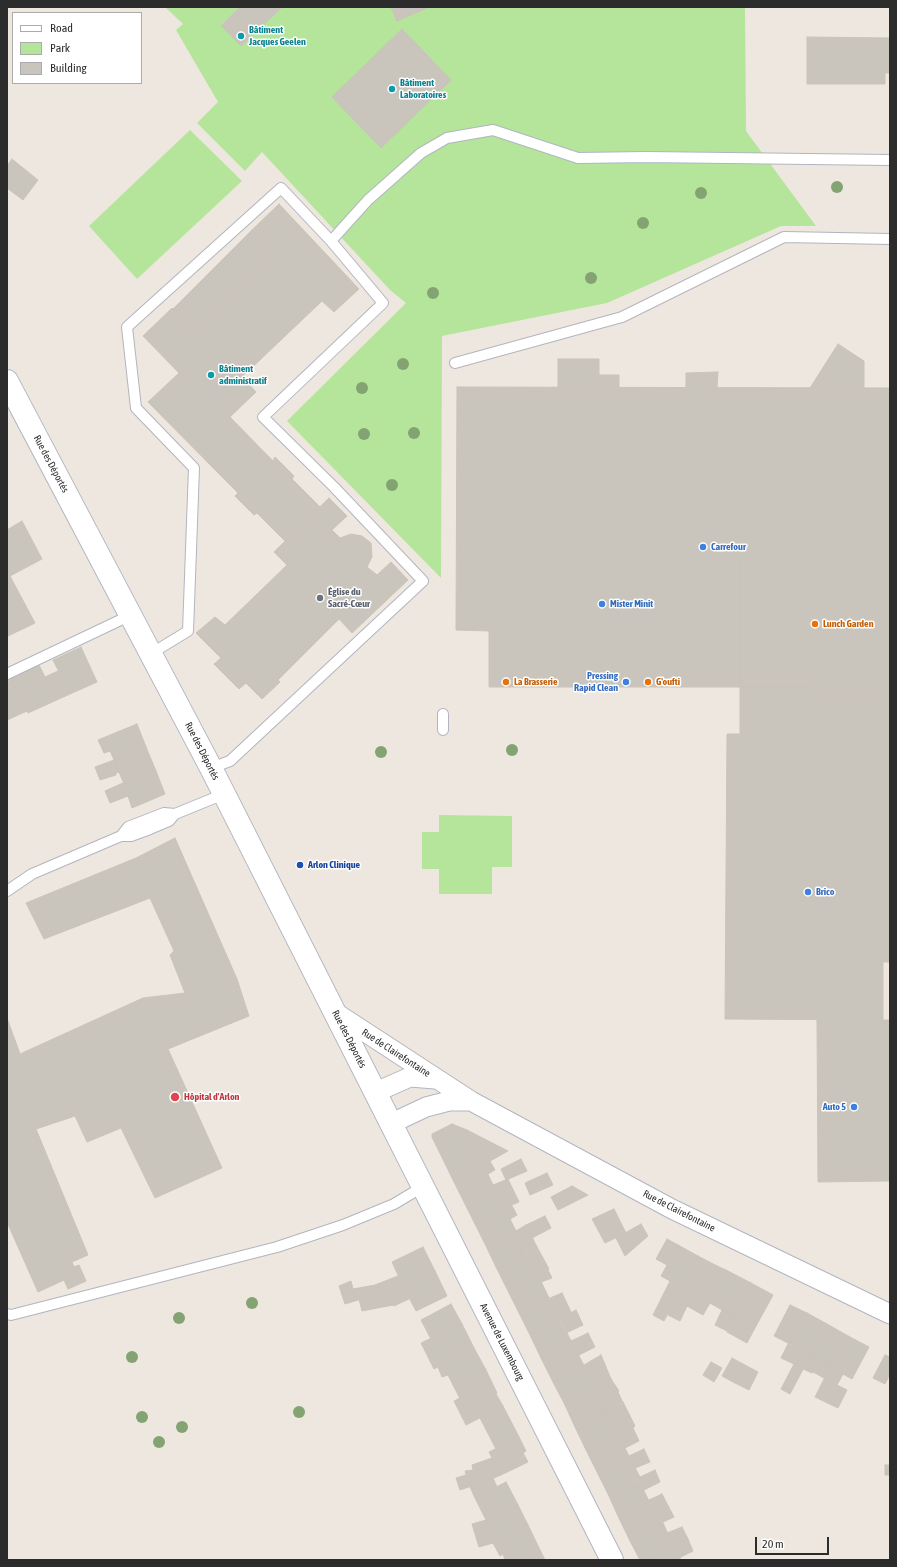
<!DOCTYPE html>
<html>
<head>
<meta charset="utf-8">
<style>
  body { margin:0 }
  #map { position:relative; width:897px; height:1567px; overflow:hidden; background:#eee7df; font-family:"Asap Condensed",sans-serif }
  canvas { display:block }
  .frame { position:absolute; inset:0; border:8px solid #2c2c2c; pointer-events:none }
  .legend { position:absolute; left:12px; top:12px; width:130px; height:72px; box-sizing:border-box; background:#fff; border:1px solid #ababab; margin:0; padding:5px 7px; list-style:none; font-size:12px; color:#2c2c2c }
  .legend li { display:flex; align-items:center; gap:8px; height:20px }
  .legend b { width:20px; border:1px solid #ababab }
  .scale { position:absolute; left:755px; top:1537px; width:74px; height:18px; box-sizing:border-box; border:2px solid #2c2c2c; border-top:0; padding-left:5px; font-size:12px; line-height:14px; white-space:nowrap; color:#2c2c2c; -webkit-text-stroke:3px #fff; paint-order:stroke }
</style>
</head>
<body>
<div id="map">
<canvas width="897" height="1567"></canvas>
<div class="frame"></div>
<ul class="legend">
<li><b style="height:5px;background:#fff"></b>Road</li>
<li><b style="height:11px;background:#b5e59a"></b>Park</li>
<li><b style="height:11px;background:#c9c5bd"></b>Building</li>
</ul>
<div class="scale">20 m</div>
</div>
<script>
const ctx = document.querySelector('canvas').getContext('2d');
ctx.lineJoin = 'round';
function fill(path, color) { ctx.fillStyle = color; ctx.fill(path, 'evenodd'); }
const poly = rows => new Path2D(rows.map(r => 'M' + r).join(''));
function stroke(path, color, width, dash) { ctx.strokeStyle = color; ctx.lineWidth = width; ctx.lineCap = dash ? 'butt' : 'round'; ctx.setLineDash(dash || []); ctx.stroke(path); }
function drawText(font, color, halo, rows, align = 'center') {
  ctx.font = font + ' "Asap Condensed",sans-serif'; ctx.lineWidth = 3; ctx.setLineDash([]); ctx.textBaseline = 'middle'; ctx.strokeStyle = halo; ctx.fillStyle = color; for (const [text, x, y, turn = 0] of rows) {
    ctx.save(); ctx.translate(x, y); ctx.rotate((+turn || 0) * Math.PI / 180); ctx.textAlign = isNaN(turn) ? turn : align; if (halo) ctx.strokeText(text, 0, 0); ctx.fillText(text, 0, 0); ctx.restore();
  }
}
const green = poly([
  [165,7,745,7,746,131,816,226,781,226,607,303,442,336,441,578,287,421,406,303,390,290,262,152,245,171,197,123,218,102,176,30,183,24],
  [190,130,242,181,137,279,89,226],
  [439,815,512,816,512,867,492,867,492,894,439,894,439,869,422,869,422,832,439,832]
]);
const building = poly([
  [240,7,280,7,281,8,241,46,221,26,240,7],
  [391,7,429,7,397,21,391,7],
  [402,29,451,80,381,148,332,97,402,29],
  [807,37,890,38,890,73,885,73,885,84,807,84,807,37],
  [12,159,38,180,23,200,7,188,7,166,12,159],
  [279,204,359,289,334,312,322,301,242,377,256,392,230,417,273,461,275,457,294,476,292,479,320,507,285,541,257,513,254,515,235,496,238,493,148,402,179,373,143,336,172,308,198,333,226,304,222,300,243,281,246,285,276,255,252,230,279,204],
  [252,230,276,255,246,285,243,281,222,300,226,304,198,333,173,309,252,230],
  [838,344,864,361,864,388,810,388,838,344],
  [558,359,599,359,599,375,619,375,619,387,558,387,558,359],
  [718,372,717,388,686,387,686,373,718,372],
  [457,387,890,388,890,560,740,560,740,687,489,687,489,631,456,630,457,387],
  [329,498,347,516,332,530,340,538,351,534,362,536,371,543,372,557,367,567,377,575,391,562,408,580,352,633,339,619,278,680,280,682,262,699,246,683,239,689,214,664,221,658,196,633,215,617,225,625,287,565,274,552,329,498],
  [22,521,42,559,10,576,35,623,8,636,7,530,22,521],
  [740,560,890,560,890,688,740,687,740,560],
  [81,647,97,682,70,694,53,660,81,647],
  [39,665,45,677,58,671,70,694,28,713,11,679,39,665],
  [11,679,27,711,7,720,7,682,11,679],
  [740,687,890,688,890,962,883,962,883,1020,725,1019,727,734,740,734,740,687],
  [137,724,146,747,114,760,110,751,104,753,98,740,137,724],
  [146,747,156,771,124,784,114,760,146,747],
  [114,760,119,772,116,773,116,775,100,780,95,767,114,760],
  [156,771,165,794,132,808,124,784,156,771],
  [123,783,128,796,110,803,105,791,123,783],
  [175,838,237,979,249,1016,168,1049,222,1168,155,1198,121,1128,87,1142,75,1116,36,1129,88,1255,72,1262,74,1267,79,1265,86,1281,68,1289,64,1280,38,1292,7,1222,7,1018,20,1054,143,998,185,993,170,955,174,951,150,898,44,939,26,903,136,858,175,838],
  [817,1020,890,1020,890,1181,818,1182,817,1020],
  [452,1124,467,1130,483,1164,452,1178,432,1137,432,1134,452,1124],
  [467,1130,508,1151,483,1165,467,1130],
  [521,1159,527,1171,506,1180,501,1169,521,1159],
  [490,1161,495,1170,488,1174,483,1165,490,1161],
  [483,1164,493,1185,463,1200,452,1178,483,1164],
  [547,1173,553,1185,530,1195,525,1183,547,1173],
  [508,1179,519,1202,504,1208,493,1185,508,1179],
  [493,1185,505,1209,475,1224,463,1200,493,1185],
  [572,1186,588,1195,558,1210,551,1197,572,1186],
  [511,1204,517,1215,510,1219,504,1208,511,1204],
  [505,1209,516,1231,486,1246,475,1224,505,1209],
  [614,1209,626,1233,605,1243,592,1219,614,1209],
  [545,1216,551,1228,532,1238,526,1225,545,1216],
  [641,1224,648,1236,625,1256,616,1238,641,1224],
  [526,1225,537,1247,527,1252,516,1231,526,1225],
  [516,1231,527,1254,497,1269,486,1246,516,1231],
  [667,1239,678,1245,667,1265,656,1259,667,1239],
  [678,1245,698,1256,681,1287,661,1276,678,1245],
  [423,1247,435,1271,404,1288,392,1262,423,1247],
  [537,1247,549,1269,538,1275,527,1252,537,1247],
  [527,1254,538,1275,507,1289,497,1269,527,1254],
  [698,1256,717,1266,701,1297,681,1287,698,1256],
  [717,1266,726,1270,708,1302,710,1303,703,1315,687,1306,680,1321,668,1315,682,1287,701,1297,717,1266],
  [548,1270,552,1278,541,1282,538,1275,548,1270],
  [726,1270,751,1283,733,1316,708,1302,726,1270],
  [435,1271,447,1296,416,1311,404,1288,435,1271],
  [538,1275,549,1298,519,1313,507,1289,538,1275],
  [398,1276,403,1286,389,1293,379,1295,378,1294,345,1304,339,1286,351,1281,353,1289,375,1285,398,1276],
  [670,1281,682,1287,664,1321,653,1315,670,1281],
  [751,1283,773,1295,755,1328,733,1316,751,1283],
  [403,1286,409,1299,394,1306,393,1305,362,1311,359,1299,389,1293,403,1286],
  [562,1293,571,1312,559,1319,550,1298,562,1293],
  [549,1298,560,1319,530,1335,519,1313,549,1298],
  [451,1304,462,1324,431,1339,421,1320,451,1304],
  [790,1305,807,1313,790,1344,774,1336,790,1305],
  [576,1310,583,1325,566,1333,559,1319,576,1310],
  [722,1310,735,1317,727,1331,715,1325,722,1310],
  [807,1313,827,1324,810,1356,790,1344,807,1313],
  [735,1317,755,1328,747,1343,727,1332,735,1317],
  [560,1319,572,1343,541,1358,530,1335,560,1319],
  [462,1324,474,1348,434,1369,421,1343,462,1324],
  [827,1324,848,1336,830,1367,810,1356,827,1324],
  [588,1333,595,1347,579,1355,571,1341,588,1333],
  [848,1336,869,1347,852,1379,830,1367,848,1336],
  [573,1343,583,1364,553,1382,541,1358,573,1343],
  [788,1344,810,1356,790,1394,781,1389,794,1364,781,1358,788,1344],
  [474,1348,486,1370,454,1387,448,1375,442,1377,438,1367,474,1348],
  [601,1355,611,1379,595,1387,584,1365,601,1355],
  [885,1355,890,1357,890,1374,885,1384,873,1378,885,1355],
  [810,1356,830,1367,824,1378,813,1372,812,1373,803,1369,810,1356],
  [732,1358,743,1364,733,1382,722,1376,732,1358],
  [711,1362,722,1368,714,1382,703,1375,711,1362],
  [583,1364,595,1388,565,1405,553,1382,583,1364],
  [743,1364,758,1372,749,1390,733,1382,743,1364],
  [830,1367,843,1374,837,1385,847,1390,838,1408,815,1397,830,1367],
  [486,1370,497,1393,466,1410,454,1387,486,1370],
  [611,1379,619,1391,601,1400,595,1387,611,1379],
  [595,1388,607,1410,575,1427,565,1405,595,1388],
  [618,1392,623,1403,607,1410,601,1400,618,1392],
  [496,1394,503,1406,466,1425,454,1401,460,1398,466,1410,496,1394],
  [623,1402,630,1416,613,1424,607,1410,623,1402],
  [503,1406,519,1437,496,1449,480,1418,503,1406],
  [607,1410,619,1436,587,1452,575,1427,607,1410],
  [630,1416,635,1426,633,1428,639,1441,625,1448,613,1424,630,1416],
  [619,1436,630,1458,598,1474,587,1452,619,1436],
  [519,1437,526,1451,523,1453,528,1462,501,1475,489,1452,519,1437],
  [644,1449,650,1462,635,1468,629,1456,644,1449],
  [492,1458,495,1463,484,1468,489,1480,460,1490,456,1478,466,1475,465,1471,473,1470,472,1465,492,1458],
  [630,1458,641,1479,608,1494,598,1474,630,1458],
  [495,1463,501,1475,489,1480,484,1468,495,1463],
  [885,1465,890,1465,890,1475,885,1475,885,1465],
  [655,1470,660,1482,644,1490,639,1481,641,1479,640,1477,655,1470],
  [493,1478,497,1487,475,1498,470,1487,493,1478],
  [639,1481,649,1501,618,1516,608,1494,639,1481],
  [506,1482,518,1505,486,1520,475,1498,506,1482],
  [662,1494,674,1517,661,1523,649,1500,662,1494],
  [649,1501,661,1524,629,1539,618,1516,649,1501],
  [518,1505,528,1525,497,1540,486,1520,518,1505],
  [486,1520,497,1540,493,1543,479,1547,472,1524,486,1520],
  [663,1523,673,1545,640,1560,629,1539,663,1523],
  [528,1525,541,1552,526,1560,505,1560,503,1554,500,1556,493,1543,528,1525],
  [682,1527,688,1539,673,1545,667,1533,682,1527],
  [688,1539,693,1551,679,1558,673,1545,688,1539],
  [673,1545,681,1560,642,1560,673,1545],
  [541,1552,545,1560,526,1560,541,1552]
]);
const service = poly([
  [331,241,368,200,421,153,447,138,493,130,578,158,646,157,890,160],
  [455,363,622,317,784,237,890,239],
  [152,653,188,631,194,468,136,408,127,327,281,188,331,241,383,303,263,417,334,487,423,581,230,761,211,768],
  [7,674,131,615],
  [443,714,443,730],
  [121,836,131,836,150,829,169,821,175,814],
  [7,891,32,874,121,836,128,827,164,813,175,814,224,794],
  [7,1314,11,1315,277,1247,343,1225,394,1204,424,1186]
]);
const minor = poly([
  [336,1013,471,1101,672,1209,890,1314],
  [376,1092,410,1077,435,1079],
  [392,1123,426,1107,449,1101,471,1101]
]);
const secondary = poly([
  [7,381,211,768,612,1560]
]);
const trees = [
  [837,187],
  [701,193],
  [643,223],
  [591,278],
  [433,293],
  [403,364],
  [362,388],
  [414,433],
  [364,434],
  [392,485],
  [512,750],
  [381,752],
  [252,1303],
  [179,1318],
  [132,1357],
  [299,1412],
  [142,1417],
  [182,1427],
  [159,1442]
];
const markers = [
  [241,36,4,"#0f9aa8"],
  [392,89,4,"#0f9aa8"],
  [211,375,4,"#0f9aa8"],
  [703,547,4,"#3f7fe0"],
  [320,598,4,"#6b7280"],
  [602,604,4,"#3f7fe0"],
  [815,624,4,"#e8710a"],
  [506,682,4,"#e8710a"],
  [626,682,4,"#3f7fe0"],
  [648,682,4,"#e8710a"],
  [300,865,4,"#1a4fb4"],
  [808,892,4,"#3f7fe0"],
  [175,1097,5,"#e0444e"],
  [854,1107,4,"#3f7fe0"]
];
const cultureNames = [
  ["Bâtiment",249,30],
  ["Jacques Geelen",249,42],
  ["Bâtiment",400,83],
  ["Laboratoires",400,95],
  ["Bâtiment",219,369],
  ["administratif",219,381]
];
const streetNames = [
  ["Rue des Déportés",51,464,62],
  ["Rue des Déportés",202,751,63],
  ["Rue des Déportés",349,1039,63],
  ["Rue de Clairefontaine",396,1053,33],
  ["Rue de Clairefontaine",679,1211,27],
  ["Avenue de Luxembourg",502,1342,63]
];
const shopNames = [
  ["Carrefour",711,547],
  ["Mister Minit",610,604],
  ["Pressing",618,676,"right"],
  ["Rapid Clean",618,688,"right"],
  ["Brico",816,892],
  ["Auto 5",846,1107,"right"]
];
const worshipNames = [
  ["Église du",328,592],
  ["Sacré-Cœur",328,604]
];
const foodNames = [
  ["Lunch Garden",823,624],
  ["La Brasserie",514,682],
  ["G'oufti",656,682]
];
const transitNames = [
  ["Arlon Clinique",308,865]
];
const healthNames = [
  ["Hôpital d'Arlon",184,1097]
];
fill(green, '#b5e59a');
fill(building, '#c9c5bd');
stroke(building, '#cac3b8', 1);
stroke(service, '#b2b5c0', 12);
stroke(minor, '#b2b5c0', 21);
stroke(secondary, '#b2b5c0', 24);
stroke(service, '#fff', 10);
stroke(minor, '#fff', 19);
stroke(secondary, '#fff', 22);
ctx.fillStyle = '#83a472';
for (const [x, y] of trees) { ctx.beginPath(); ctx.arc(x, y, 6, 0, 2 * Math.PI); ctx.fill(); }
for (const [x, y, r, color] of markers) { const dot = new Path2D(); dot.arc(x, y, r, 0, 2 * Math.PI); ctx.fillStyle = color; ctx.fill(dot); stroke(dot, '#fff', 1.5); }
drawText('bold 10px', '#0d838f', '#fff', cultureNames, 'left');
drawText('10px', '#2c2c2c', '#fff', streetNames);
drawText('bold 10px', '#366cbe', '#fff', shopNames, 'left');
drawText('bold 10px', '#5b616d', '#fff', worshipNames, 'left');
drawText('bold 10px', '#c56008', '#fff', foodNames, 'left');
drawText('bold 10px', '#164399', '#fff', transitNames, 'left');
drawText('bold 10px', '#be3a42', '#fff', healthNames, 'left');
</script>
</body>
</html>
